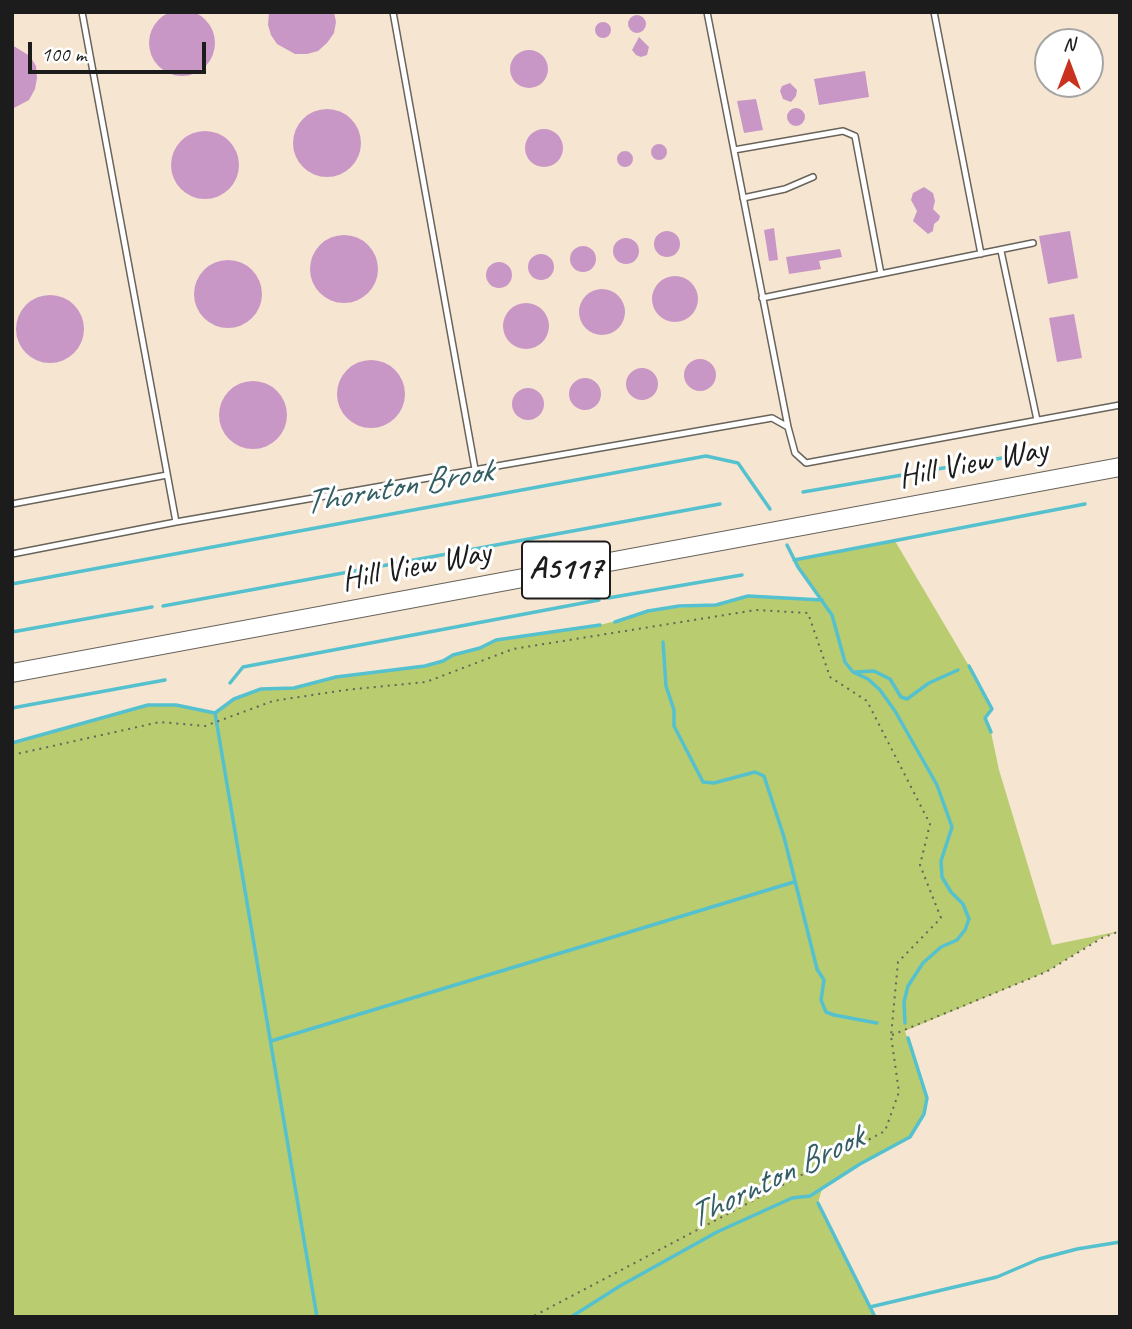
<!DOCTYPE html>
<html>
<head>
<meta charset="utf-8">
<style>
  body { margin:0 }
  #map { position:relative; width:1132px; height:1329px; overflow:hidden; background:#f6e6d1; font-family:Caveat,sans-serif }
  canvas { display:block }
  .frame { position:absolute; inset:0; border:14px solid #1c1c1c; pointer-events:none }
  .north { position:absolute; left:1034px; top:28px; width:70px; height:70px; box-sizing:border-box; background:#fff; border:2px solid #a4a4a4; border-radius:50%; rotate:0deg; font-size:19px; font-weight:700; line-height:28px; text-align:center; color:#1c1c1c }
  .north::after { content:''; display:block; margin:auto; width:24px; height:32px; background:#c8321e; clip-path:polygon(50% 0,100% 100%,50% 72%,0 100%) }
  .scale { position:absolute; left:28px; top:42px; width:178px; height:32px; box-sizing:border-box; border:4px solid #1c1c1c; border-top:0; padding-left:9px; font-size:21px; line-height:24px; white-space:nowrap; color:#1c1c1c; -webkit-text-stroke:5px #fff; paint-order:stroke }
</style>
</head>
<body>
<div id="map">
<canvas width="1132" height="1329"></canvas>
<div class="frame"></div>
<div class="north">N</div>
<div class="scale">100 m</div>
</div>
<script>
const ctx = document.querySelector('canvas').getContext('2d');
ctx.lineJoin = 'round';
function fill(path, color) { ctx.fillStyle = color; ctx.fill(path, 'evenodd'); }
const poly = rows => new Path2D(rows.map(r => 'M' + r).join(''));
function stroke(path, color, width, dash) { ctx.strokeStyle = color; ctx.lineWidth = width; ctx.lineCap = dash ? 'butt' : 'round'; ctx.setLineDash(dash || []); ctx.stroke(path); }
function drawText(font, color, halo, rows, align = 'center') {
  ctx.font = font + ' Caveat,sans-serif'; ctx.lineWidth = 6; ctx.setLineDash([]); ctx.textBaseline = 'middle'; ctx.strokeStyle = halo; ctx.fillStyle = color; for (const [text, x, y, turn = 0] of rows) {
    ctx.save(); ctx.translate(x, y); ctx.rotate((+turn || 0) * Math.PI / 180); ctx.textAlign = isNaN(turn) ? turn : align; if (halo) ctx.strokeText(text, 0, 0); ctx.fillText(text, 0, 0); ctx.restore();
  }
}
const green = poly([
  [895,541,969,666,992,709,985,718,991,732,999,770,1052,945,1120,931,1101,938,1046,972,905,1031,927,1097,924,1114,910,1137,860,1164,822,1189,818,1203,875,1317,12,1317,12,743,148,705,176,705,215,713,234,699,261,689,294,688,336,677,425,666,443,661,453,655,480,648,496,640,600,625,662,609,716,605,748,596,821,600,794,560]
]);
const stream = poly([
  [803,492,1002,458],
  [787,545,798,567,832,615,845,662,853,672,868,679,880,690,895,711,937,785,952,827,941,861,942,877,951,892,963,904,969,919,965,930,957,940,941,947,923,963,908,986,904,1002,905,1023],
  [794,560,1085,504],
  [12,584,706,456,738,463,770,509],
  [608,598,742,575],
  [163,606,720,504],
  [615,622,648,611,679,606,716,605,748,596,822,600],
  [12,632,152,607],
  [663,642,666,686,674,710,674,726,703,782,714,783,755,772,764,776,784,837,817,969,824,980,821,1000,826,1012,834,1015,877,1023],
  [969,666,992,709,985,718,991,732],
  [855,672,874,671,890,679,901,697,907,699,929,683,958,670],
  [230,683,243,667,599,600],
  [12,708,165,680],
  [12,743,148,705,176,705,215,713],
  [271,1041,794,882],
  [818,1203,875,1317],
  [870,1307,997,1277,1039,1259,1077,1249,1120,1242],
  [317,1317,215,713,234,699,261,689,294,688,336,677,425,666,443,661,453,655,480,648,496,640,600,625],
  [571,1317,620,1286,717,1232,792,1198,810,1196,860,1164,910,1137,924,1114,927,1098,908,1038]
]);
const building = poly([
  '149 43a33 33 0 1 1 66 0a33 33 0 1 1-66 0Z',
  [269,12,334,12,336,22,334,33,327,43,318,51,307,54,295,54,277,44,271,35,268,25],
  '628 24a9 9 0 1 1 18 0a9 9 0 1 1-18 0Z',
  '595 30a8 8 0 1 1 16 0a8 8 0 1 1-16 0Z',
  [639,37,649,47,647,55,641,57,636,55,632,50],
  [12,45,30,56,36,66,37,78,35,89,29,100,12,109],
  '510 69a19 19 0 1 1 38 0a19 19 0 1 1-38 0Z',
  [865,71,869,97,819,105,814,79],
  [790,83,797,90,796,96,791,102,783,99,780,91,782,86],
  [756,99,763,130,744,133,737,101],
  '787 117a9 9 0 1 1 18 0a9 9 0 1 1-18 0Z',
  '293 143a34 34 0 1 1 68 0a34 34 0 1 1-68 0Z',
  '525 148a19 19 0 1 1 38 0a19 19 0 1 1-38 0Z',
  '171 165a34 34 0 1 1 68 0a34 34 0 1 1-68 0Z',
  '651 152a8 8 0 1 1 16 0a8 8 0 1 1-16 0Z',
  '617 159a8 8 0 1 1 16 0a8 8 0 1 1-16 0Z',
  [924,187,933,193,935,201,933,209,940,216,939,220,934,224,933,231,928,234,913,221,917,211,911,200,913,193],
  [774,228,778,260,769,261,764,230],
  '654 244a13 13 0 1 1 26 0a13 13 0 1 1-26 0Z',
  [1070,231,1078,278,1048,284,1039,236],
  '310 269a34 34 0 1 1 68 0a34 34 0 1 1-68 0Z',
  '613 251a13 13 0 1 1 26 0a13 13 0 1 1-26 0Z',
  '570 259a13 13 0 1 1 26 0a13 13 0 1 1-26 0Z',
  [840,249,842,257,819,261,821,269,789,274,786,257],
  '528 267a13 13 0 1 1 26 0a13 13 0 1 1-26 0Z',
  '194 294a34 34 0 1 1 68 0a34 34 0 1 1-68 0Z',
  '486 275a13 13 0 1 1 26 0a13 13 0 1 1-26 0Z',
  '652 299a23 23 0 1 1 46 0a23 23 0 1 1-46 0Z',
  '579 312a23 23 0 1 1 46 0a23 23 0 1 1-46 0Z',
  '16 329a34 34 0 1 1 68 0a34 34 0 1 1-68 0Z',
  '503 326a23 23 0 1 1 46 0a23 23 0 1 1-46 0Z',
  [1074,314,1082,358,1057,362,1049,318],
  '684 375a16 16 0 1 1 32 0a16 16 0 1 1-32 0Z',
  '337 394a34 34 0 1 1 68 0a34 34 0 1 1-68 0Z',
  '626 384a16 16 0 1 1 32 0a16 16 0 1 1-32 0Z',
  '569 394a16 16 0 1 1 32 0a16 16 0 1 1-32 0Z',
  '219 415a34 34 0 1 1 68 0a34 34 0 1 1-68 0Z',
  '512 404a16 16 0 1 1 32 0a16 16 0 1 1-32 0Z'
]);
const path = poly([
  [12,755,160,722,205,726,273,701,345,690,426,682,513,649,756,610,808,613,830,677,867,701,930,824,920,865,941,918,898,962,891,1036,899,1092,885,1131,532,1317],
  [892,1035,1046,972,1102,938,1120,931]
]);
const lane = poly([
  [82,12,176,522],
  [393,12,475,469],
  [707,12,788,427],
  [934,12,981,254],
  [734,150,843,131,855,136,881,274],
  [743,198,785,189,813,177],
  [1001,251,1037,420],
  [762,298,1033,243],
  [12,504,167,475],
  [12,554,176,522,772,418,788,427,795,453,806,463,1120,405]
]);
const primary = poly([
  [12,673,1120,467]
]);
const shields = [
  [566,570,88]
];
const shieldNames = [
  ["A5117",566,570]
];
const streetNames = [
  ["Hill View Way",973,464,-11],
  ["Hill View Way",416,567,-11]
];
const waterNames = [
  ["Thornton Brook",398,488,-10],
  ["Thornton Brook",776,1178,-26]
];
fill(green, '#b9cc6f');
stroke(stream, '#55c1ce', 3.5);
fill(building, '#c997c6');
stroke(lane, '#68635b', 8);
stroke(primary, '#68635b', 20);
stroke(path, '#68635b', 2, [2, 5]);
stroke(lane, '#fff', 5);
stroke(primary, '#fff', 18);
for (const [x, y, w] of shields) { const box = new Path2D(); box.roundRect(x - w / 2, y - 28.5, w, 57, 5); ctx.fillStyle = '#fff'; ctx.fill(box); stroke(box, '#1c1c1c', 2); }
drawText('bold 32px', '#1c1c1c', null, shieldNames);
drawText('33px', '#1c1c1c', '#fff', streetNames);
drawText('italic 35px', '#335e63', '#fff', waterNames);
</script>
</body>
</html>
